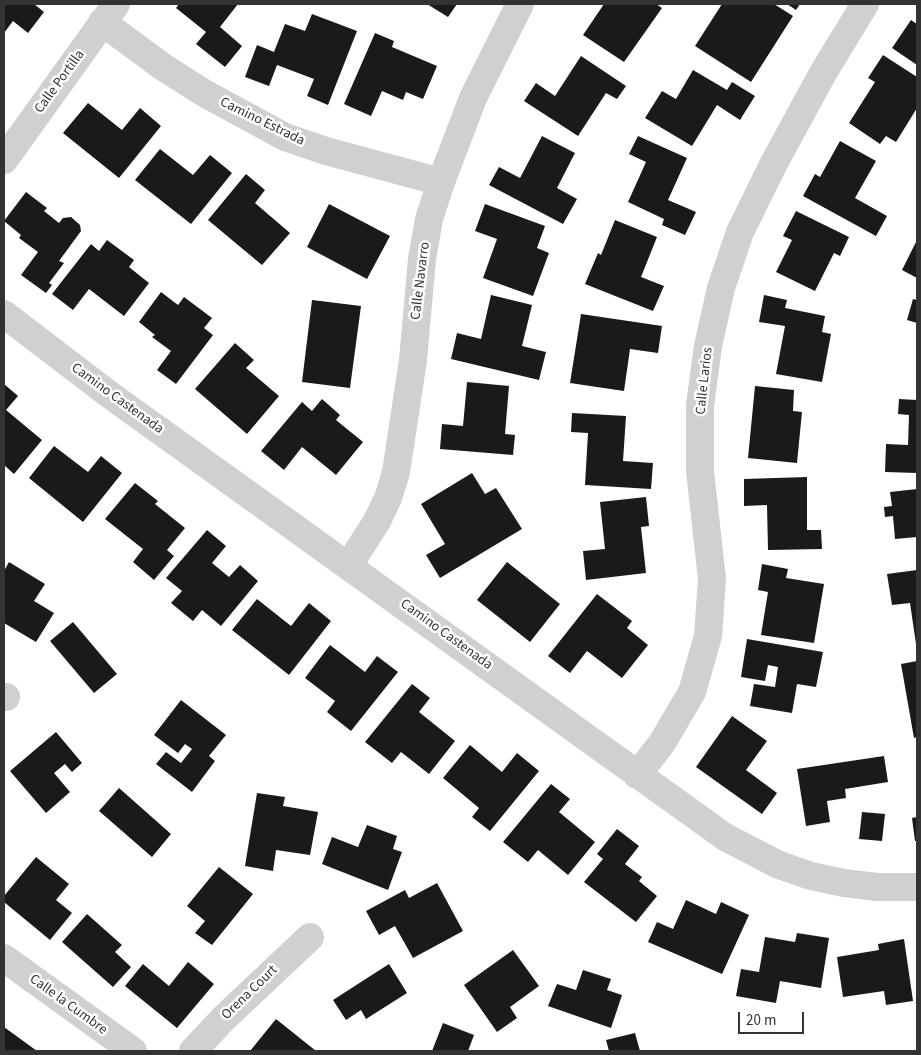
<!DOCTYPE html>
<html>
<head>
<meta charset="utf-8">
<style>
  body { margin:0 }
  #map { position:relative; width:921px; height:1055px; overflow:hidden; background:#fff; font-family:"Source Sans 3",sans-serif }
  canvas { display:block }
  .frame { position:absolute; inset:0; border:5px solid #333; pointer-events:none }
  .scale { position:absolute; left:738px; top:1012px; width:66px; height:22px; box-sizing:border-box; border:2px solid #333; border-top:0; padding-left:6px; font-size:15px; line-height:18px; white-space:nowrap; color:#333; -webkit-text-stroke:4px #fff; paint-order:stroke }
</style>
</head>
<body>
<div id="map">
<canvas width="921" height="1055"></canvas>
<div class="frame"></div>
<div class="scale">20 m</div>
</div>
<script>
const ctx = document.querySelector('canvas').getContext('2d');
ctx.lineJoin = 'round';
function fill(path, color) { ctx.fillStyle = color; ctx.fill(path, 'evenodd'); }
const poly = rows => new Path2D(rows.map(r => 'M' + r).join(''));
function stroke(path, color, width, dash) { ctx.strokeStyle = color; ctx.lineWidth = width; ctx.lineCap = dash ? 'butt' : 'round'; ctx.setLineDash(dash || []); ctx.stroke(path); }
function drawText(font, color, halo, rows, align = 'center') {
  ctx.font = font + ' "Source Sans 3",sans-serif'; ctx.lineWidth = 5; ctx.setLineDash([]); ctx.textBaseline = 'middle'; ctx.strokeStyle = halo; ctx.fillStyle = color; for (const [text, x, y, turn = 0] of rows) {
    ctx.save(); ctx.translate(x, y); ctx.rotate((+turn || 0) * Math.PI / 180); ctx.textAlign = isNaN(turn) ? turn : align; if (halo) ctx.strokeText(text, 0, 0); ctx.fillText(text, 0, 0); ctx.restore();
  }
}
const building = poly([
  [4,4,34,4,44,12,28,33,13,21,4,33],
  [179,4,238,4,220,27,242,46,225,67,196,44,206,32,176,8],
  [427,4,457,4,448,17],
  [604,4,656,4,662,8,624,62,583,35],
  [722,4,774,4,793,16,751,82,695,46],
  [787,4,800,4,796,10],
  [312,14,357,31,328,105,307,96,314,79,277,65,269,86,245,77,257,45,274,52,285,24,305,31],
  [911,20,917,24,917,65,892,48],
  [375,33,394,41,392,47,437,66,423,99,406,92,403,100,382,91,371,116,344,104],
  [883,55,917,77,917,108,896,142,886,136,880,144,849,123,875,82,868,78],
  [581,56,626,86,617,99,606,93,578,136,524,101,536,83,555,96],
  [693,70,727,90,732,82,755,96,740,120,717,105,692,146,645,118,662,91,676,99],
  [88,103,122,130,140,108,161,126,119,178,63,133],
  [542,136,575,153,557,188,577,199,563,224,489,185,499,167,520,178],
  [638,136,687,158,668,200,696,212,685,235,662,225,664,219,628,202,646,162,629,154],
  [840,141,876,161,855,198,887,216,876,236,803,196,815,174,820,177],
  [160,149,193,175,210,155,232,173,191,224,135,180],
  [246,174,265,190,255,203,290,233,262,265,208,220],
  [26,192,47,208,44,211,59,223,63,218,71,217,80,225,81,231,59,261,64,263,49,283,52,285,46,293,21,275,38,252,19,238,21,235,4,221],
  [329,204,390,236,367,279,307,247],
  [485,204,545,226,537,248,549,253,533,296,483,278,497,239,475,231],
  [796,211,849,237,840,256,834,253,815,291,776,272,792,240,783,236],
  [615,220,657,237,641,277,664,286,653,311,585,284,598,253,601,255],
  [107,240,134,260,129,267,149,283,124,316,89,289,73,310,52,294,91,244,99,251],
  [917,240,917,278,902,270],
  [161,292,178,305,184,297,212,318,204,328,213,335,176,384,157,370,171,351,152,337,155,335,139,322],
  [491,295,532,305,522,346,546,352,539,380,451,359,457,333,481,339],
  [764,295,787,300,785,308,825,316,822,332,831,334,822,382,776,374,785,326,759,322],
  [913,299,917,300,917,323,907,320],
  [312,300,361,306,350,388,302,382],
  [581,314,662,326,658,353,630,349,624,391,570,383],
  [235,343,254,360,246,368,279,396,247,434,195,389],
  [467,382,509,386,505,434,515,435,513,455,440,449,442,424,463,426],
  [4,384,18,396,6,410,42,440,14,474,4,465],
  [755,386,794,390,793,411,802,412,797,463,748,458],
  [322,399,340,415,336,420,363,442,336,475,302,447,284,470,261,451,302,402,312,411],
  [899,399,917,400,917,473,885,472,886,444,908,445,909,415,898,414],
  [572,413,626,416,623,461,653,463,651,489,585,485,588,433,571,432],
  [54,446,88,472,101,456,122,473,83,522,29,478],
  [472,473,485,494,496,488,522,529,440,578,426,555,445,544,421,504],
  [807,477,807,530,821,530,822,549,768,550,767,505,744,506,744,479],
  [135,483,158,501,155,504,185,528,167,550,174,556,154,580,133,562,143,549,105,519],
  [917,489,917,537,895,539,893,516,885,517,884,507,892,506,890,492],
  [646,497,649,526,641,527,646,573,586,580,583,551,605,549,600,502],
  [207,530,226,546,212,563,229,577,240,565,258,581,221,626,202,610,193,621,171,603,182,591,166,578],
  [9,562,45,584,34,601,54,613,36,642,4,623,4,571],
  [507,562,560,604,530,642,477,600],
  [762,564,788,569,786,578,824,584,814,643,761,635,768,592,758,590],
  [917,570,917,644,916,644,910,603,892,605,887,574],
  [597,594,632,621,627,628,648,645,622,678,587,651,570,673,548,656],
  [257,599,291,626,309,603,331,621,289,675,232,630],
  [73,622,117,674,94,693,50,641],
  [747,639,823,652,816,687,797,684,792,713,750,706,754,684,775,687,778,667,768,665,765,681,741,677],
  [330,645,365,672,377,656,398,672,351,731,327,712,335,701,305,678],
  [917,661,917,737,914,738,901,664],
  [412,684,430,698,419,712,455,741,429,774,401,752,392,763,365,742],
  [181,700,226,735,209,756,215,761,192,792,156,764,166,752,181,763,192,749,185,744,178,753,154,735],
  [732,716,767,741,746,770,777,793,762,814,696,767],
  [56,732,82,763,72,772,65,764,54,773,70,792,46,813,10,771],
  [470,745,502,772,517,753,539,771,490,831,472,817,479,808,443,778],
  [884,756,888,782,845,789,846,798,827,801,830,822,806,826,797,769],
  [551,784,570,799,559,812,595,842,568,875,538,850,528,862,503,842],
  [119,788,171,834,152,857,99,811],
  [257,793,285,797,283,806,318,812,310,855,276,850,273,871,245,866],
  [862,812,885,814,882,841,859,839],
  [917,817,917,841,915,841,912,818],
  [367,825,397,836,393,849,402,852,388,890,322,864,332,837,358,847],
  [617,829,639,846,625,864,642,877,639,881,657,896,636,922,584,882,603,859,597,854],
  [36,857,69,884,56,900,72,913,50,940,4,902,4,896],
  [219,867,253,894,212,945,195,933,205,921,187,906],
  [437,883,463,931,413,958,395,926,379,935,366,911,405,890,409,898],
  [686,900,716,914,721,902,749,915,722,974,648,942,657,922,673,929],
  [87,914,122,945,115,952,131,967,113,987,62,942],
  [797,933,829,938,821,988,780,981,776,1003,736,996,741,969,759,972,765,937,795,942],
  [904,939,913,1001,886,1005,884,991,843,997,837,957,879,950,878,944],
  [513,950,539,986,510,1007,517,1018,497,1032,464,985],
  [188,962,214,984,177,1028,125,986,143,964,169,986],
  [389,964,407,993,366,1019,361,1010,346,1020,333,1000],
  [583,970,611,979,607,990,622,995,611,1028,548,1006,557,984,576,990],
  [276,1019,316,1051,250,1051],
  [443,1023,474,1035,468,1051,432,1051],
  [4,1027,37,1051,4,1051],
  [635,1033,640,1051,609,1051,606,1040]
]);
const minor = poly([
  [102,22,163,67,204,93,285,137,326,151,441,182],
  [4,160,116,4],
  [4,314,110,395,725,837,779,865,811,876,844,883,877,887,917,887],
  [349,565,377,521,388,498,396,472,413,360,422,259,429,219,441,182,473,98,520,4],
  [4,697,6,697],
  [637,775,662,743,692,692,708,636,712,579,700,471,700,405,708,346,721,288,740,232,774,163,823,73,865,4],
  [4,958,133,1051],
  [193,1051,222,1020,310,937]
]);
const streetNames = [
  ["Calle Portilla",60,82,-54],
  ["Camino Estrada",262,122,26],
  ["Calle Navarro",421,281,-83],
  ["Calle Larios",705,381,-84],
  ["Camino Castenada",117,399,36],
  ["Camino Castenada",446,635,36],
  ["Orena Court",250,993,-44],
  ["Calle la Cumbre",68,1005,36]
];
fill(building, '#1a1a1a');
stroke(minor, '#d0d0d0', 28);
drawText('14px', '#333', '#fff', streetNames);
</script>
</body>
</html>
